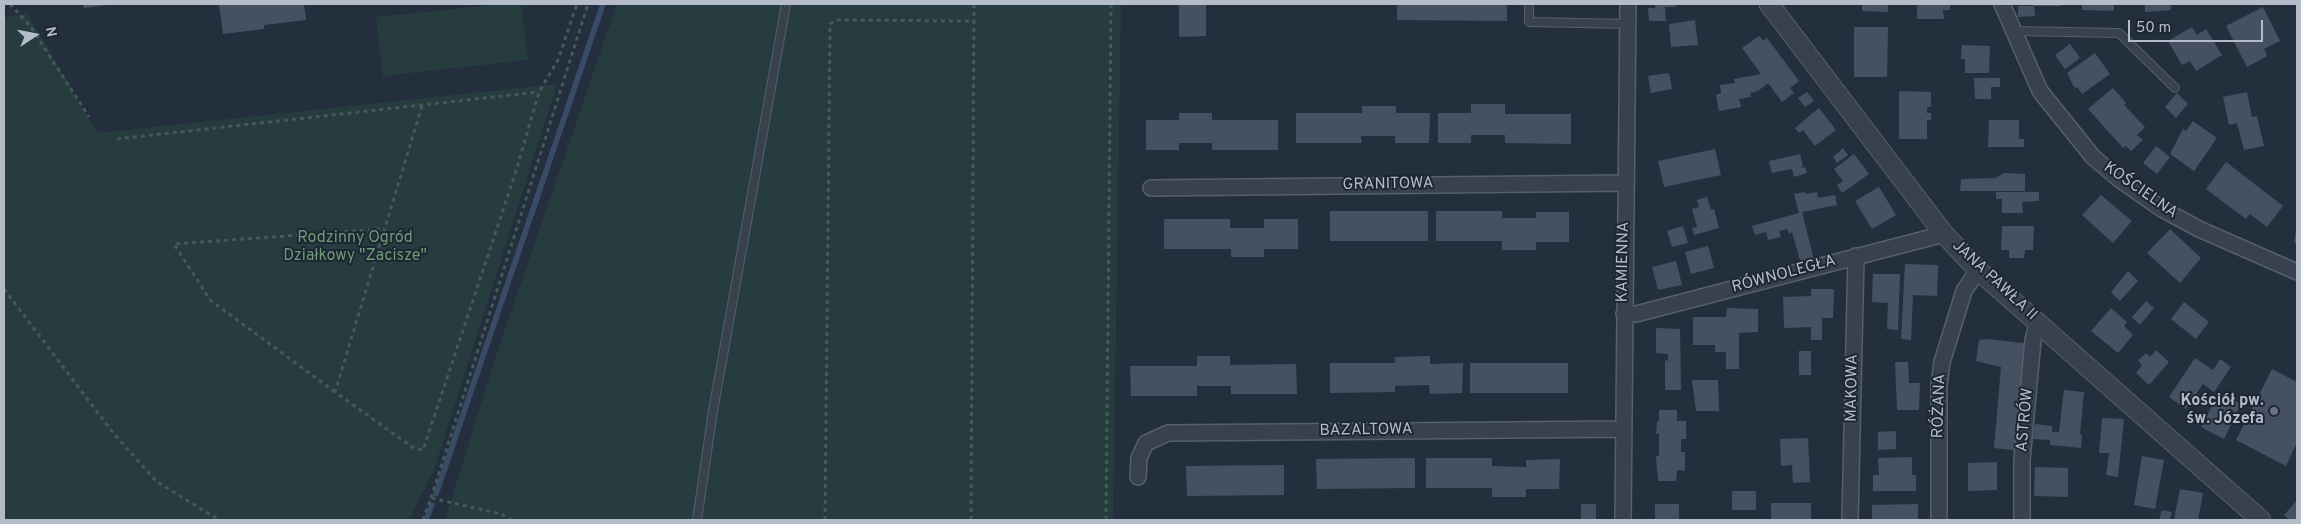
<!DOCTYPE html>
<html>
<head>
<meta charset="utf-8">
<style>
  body { margin:0 }
  #map { position:relative; width:2301px; height:524px; overflow:hidden; background:#242f3e; font-family:Overpass,sans-serif }
  canvas { display:block }
  .frame { position:absolute; inset:0; border:5px solid #b4bcc9; pointer-events:none }
  .north { position:absolute; left:10px; top:10px; width:50px; height:50px; -webkit-text-stroke:4px #1d2633; paint-order:stroke; rotate:79deg; font-size:14px; font-weight:700; line-height:20px; text-align:center; color:#b4bcc9 }
  .north::after { content:''; display:block; margin:auto; width:18px; height:22px; background:#b4bcc9; clip-path:polygon(50% 0,100% 100%,50% 72%,0 100%) }
  .scale { position:absolute; left:2128px; top:20px; width:135px; height:22px; box-sizing:border-box; border:2px solid #b4bcc9; border-top:0; padding-left:6px; font-size:15px; line-height:18px; white-space:nowrap; color:#b4bcc9; -webkit-text-stroke:4px #1d2633; paint-order:stroke }
</style>
</head>
<body>
<div id="map">
<canvas width="2301" height="524"></canvas>
<div class="frame"></div>
<div class="north">N</div>
<div class="scale">50 m</div>
</div>
<script>
const ctx = document.querySelector('canvas').getContext('2d');
ctx.lineJoin = 'round';
function fill(path, color) { ctx.fillStyle = color; ctx.fill(path, 'evenodd'); }
const poly = rows => new Path2D(rows.map(r => 'M' + r).join(''));
function stroke(path, color, width, dash) { ctx.strokeStyle = color; ctx.lineWidth = width; ctx.lineCap = dash ? 'butt' : 'round'; ctx.setLineDash(dash || []); ctx.stroke(path); }
function drawText(font, color, halo, rows, align = 'center') {
  ctx.font = font + ' Overpass,sans-serif'; ctx.lineWidth = 4; ctx.setLineDash([]); ctx.textBaseline = 'middle'; ctx.strokeStyle = halo; ctx.fillStyle = color; for (const [text, x, y, turn = 0] of rows) {
    ctx.save(); ctx.translate(x, y); ctx.rotate((+turn || 0) * Math.PI / 180); ctx.textAlign = isNaN(turn) ? turn : align; if (halo) ctx.strokeText(text, 0, 0); ctx.fillText(text, 0, 0); ctx.restore();
  }
}
const green = poly([
  [504,4,521,4,528,60,383,76,376,17],
  [617,4,1121,4,1113,520,445,520,497,353],
  [27,13,97,133,557,84,434,470,409,520,4,520,4,18]
]);
const stream = poly([
  [436,494,603,4],
  [426,520,432,505]
]);
const building = poly([
  [83,4,107,4,107,5,84,8],
  [219,4,304,4,306,20,264,25,264,29,223,34],
  [1179,4,1206,4,1206,36,1179,37],
  [1397,4,1507,4,1507,21,1397,20],
  [1655,4,1675,4,1676,7,1665,7,1666,21,1649,21,1648,8,1655,8],
  [1862,4,1888,4,1888,12,1862,11],
  [1917,4,1950,4,1950,10,1943,10,1944,19,1917,19],
  [2033,4,2061,4,2061,6,2034,6,2035,16,2018,17,2018,6,2033,6],
  [2082,4,2114,4,2114,11,2082,10],
  [2145,4,2171,4,2171,10,2145,12],
  [2263,7,2280,41,2264,49,2267,56,2247,67,2226,26],
  [1695,20,1698,45,1671,47,1669,24],
  [1854,27,1888,27,1887,77,1854,77],
  [2192,27,2197,35,2206,29,2222,55,2196,71,2190,61,2182,65,2168,41],
  [1759,36,1763,41,1767,38,1799,81,1790,88,1794,93,1782,102,1768,83,1758,91,1750,93,1751,97,1739,99,1741,107,1719,111,1716,95,1721,93,1720,85,1735,83,1734,79,1761,74,1742,48],
  [2070,44,2080,58,2065,69,2055,55],
  [1962,45,1990,46,1989,73,1965,73,1965,59,1961,59],
  [2095,53,2110,74,2082,94,2078,88,2074,87,2067,73],
  [1669,73,1672,89,1651,93,1648,76],
  [1974,78,2000,78,2000,87,1991,87,1991,99,1975,99],
  [2113,88,2126,103,2124,105,2145,127,2137,135,2143,140,2131,151,2126,146,2123,148,2088,109],
  [1899,91,1931,92,1931,107,1927,107,1927,113,1931,113,1931,120,1927,120,1927,139,1899,139],
  [1807,92,1814,101,1805,107,1798,98],
  [2247,92,2252,117,2257,116,2264,146,2244,150,2237,123,2229,125,2223,97],
  [2177,93,2188,104,2176,118,2165,107],
  [1471,104,1505,104,1505,114,1571,114,1571,144,1505,143,1505,135,1471,135,1471,143,1438,143,1438,113,1471,113],
  [1362,106,1396,106,1396,113,1430,113,1429,143,1395,143,1395,136,1361,136,1362,143,1296,143,1296,113,1362,113],
  [1819,108,1836,130,1815,146,1803,130,1799,133,1795,128],
  [1179,113,1212,113,1212,120,1278,120,1278,150,1212,150,1212,143,1179,143,1179,150,1146,150,1146,120,1179,120],
  [1989,120,2019,120,2019,139,2024,139,2024,147,1988,147],
  [2193,121,2217,138,2194,171,2170,154,2183,129,2186,131],
  [2156,146,2170,157,2157,174,2143,163],
  [1843,148,1848,155,1837,163,1833,157],
  [1715,149,1721,175,1664,187,1658,161],
  [1800,154,1803,166,1801,168,1805,167,1807,173,1794,177,1792,169,1772,173,1769,161],
  [1854,154,1869,174,1842,193,1837,185,1843,181,1834,169],
  [2226,162,2283,206,2267,227,2250,214,2246,219,2206,189],
  [2004,173,2025,174,2025,191,1960,191,1961,179,1995,178],
  [1879,187,1896,215,1872,229,1855,201],
  [1805,192,1806,194,1817,192,1818,198,1835,195,1837,205,1802,212,1814,260,1801,264,1792,232,1789,234,1787,229,1779,231,1781,237,1768,240,1766,232,1755,235,1752,226,1799,213,1794,194],
  [1996,192,2039,192,2039,201,2022,202,2023,213,2002,213,2002,199,1996,199],
  [2101,195,2132,221,2113,243,2082,215],
  [1707,197,1711,210,1714,209,1719,228,1694,235,1692,228,1697,227,1692,209,1699,207,1697,200],
  [1330,211,1428,211,1428,241,1330,241],
  [1436,211,1502,211,1502,218,1536,218,1536,212,1569,212,1569,242,1536,242,1536,250,1502,250,1502,241,1436,241],
  [1164,219,1230,219,1230,228,1264,228,1264,219,1298,219,1298,249,1264,249,1264,257,1231,257,1231,249,1164,249],
  [1683,226,1688,243,1672,247,1667,231],
  [2002,226,2034,226,2033,250,2025,250,2024,258,2009,258,2009,250,2001,250],
  [2170,229,2201,258,2180,283,2147,253],
  [2296,231,2297,231,2297,243,2294,243],
  [1708,246,1714,268,1691,274,1685,252],
  [1676,261,1682,285,1658,290,1652,267],
  [1905,264,1938,265,1937,296,1913,295,1911,340,1901,339],
  [2128,271,2138,281,2120,301,2111,292],
  [1873,274,1900,274,1898,330,1887,329,1888,303,1872,302],
  [1811,289,1834,289,1833,318,1822,318,1822,340,1811,340,1811,327,1784,328,1783,297,1811,296],
  [2146,301,2154,308,2140,325,2132,317],
  [2184,302,2209,322,2196,339,2171,319],
  [1727,308,1758,309,1758,332,1739,333,1739,369,1726,369,1726,352,1715,352,1715,345,1693,345,1693,317,1726,317],
  [2111,308,2127,322,2124,326,2133,335,2118,353,2091,331],
  [1656,328,1680,329,1681,390,1665,390,1665,360,1668,361,1668,354,1656,353],
  [1987,339,2031,344,2022,451,1994,448,2001,367,1976,361,1979,340],
  [2156,350,2169,362,2149,385,2136,373,2142,365,2138,360,2146,353,2150,357],
  [1799,351,1811,351,1811,375,1799,375],
  [1197,356,1230,356,1230,365,1296,364,1297,394,1231,394,1231,386,1197,386,1197,396,1131,396,1130,366,1197,366],
  [1430,356,1430,364,1463,363,1462,393,1430,394,1429,385,1395,386,1395,392,1330,393,1330,363,1395,363,1395,357],
  [2195,358,2213,370,2220,359,2231,367,2214,392,2203,384,2186,409,2169,397],
  [1895,362,1908,362,1909,383,1920,383,1919,410,1897,410],
  [1470,363,1568,363,1568,393,1470,393],
  [2272,369,2297,382,2297,442,2286,466,2236,440],
  [1692,380,1718,380,1719,411,1696,411],
  [2064,390,2084,392,2080,434,2082,435,2081,448,2050,445,2050,440,2033,439,2035,424,2052,426,2052,432,2059,432],
  [2219,392,2241,404,2224,439,2201,427],
  [1659,410,1677,410,1677,421,1686,421,1686,439,1681,439,1681,452,1685,452,1685,471,1677,470,1676,481,1658,481,1656,456,1659,456,1659,434,1656,434,1657,421,1659,421],
  [2102,418,2124,419,2118,477,2106,475,2109,453,2099,453],
  [1896,431,1896,449,1878,450,1878,432],
  [1808,438,1810,482,1793,483,1792,465,1781,466,1780,439],
  [2142,456,2164,460,2155,509,2134,505],
  [1912,457,1912,475,1916,475,1916,491,1873,491,1873,475,1879,475,1878,458],
  [1415,458,1415,488,1317,489,1316,459],
  [1426,458,1492,458,1492,466,1526,467,1526,460,1560,459,1559,489,1526,489,1526,497,1492,497,1492,488,1426,488],
  [1997,462,1997,490,1968,491,1968,463],
  [1284,465,1284,495,1187,496,1186,466],
  [2035,467,2068,468,2068,497,2034,496],
  [2180,489,2203,493,2198,520,2174,520],
  [1732,491,1756,491,1756,510,1732,510],
  [2297,500,2297,520,2290,520,2284,515],
  [1771,503,1811,503,1811,520,1771,520],
  [1581,504,1596,504,1596,520,1581,520],
  [1655,504,1679,504,1679,520,1655,520],
  [1918,504,1918,520,1872,520,1872,505],
  [2162,510,2172,512,2170,520,2159,520]
]);
const path = poly([
  [10,4,31,27,89,117],
  [422,106,335,392,415,449,423,450,516,171,539,92,558,60,577,4],
  [117,139,538,92],
  [4,289,114,434,156,481,219,520],
  [335,392,210,300,174,244,384,229],
  [431,498,588,4],
  [423,520,431,498,501,514,512,520],
  [825,520,830,24,837,20,974,21],
  [971,520,974,4],
  [1106,520,1111,4]
]);
const service = poly([
  [1529,4,1529,22,1628,24],
  [2014,31,2119,33,2175,88],
  [697,520,713,411,786,4]
]);
const minor = poly([
  [2002,4,2040,91,2093,157,2119,179,2162,209,2199,229,2297,272],
  [1151,188,1626,183],
  [1624,314,1636,314,1944,234],
  [1138,477,1139,458,1146,443,1168,433,1624,429],
  [1623,520,1628,4],
  [1850,520,1856,256],
  [1939,520,1939,385,1942,362,1964,291,1978,270],
  [2022,520,2022,460,2033,340,2038,321]
]);
const tertiary = poly([
  [1769,4,1944,234,1978,270,2261,520]
]);
const markers = [
  [2274,411,5,"#6b7280"]
];
const streetNames = [
  ["GRANITOWA",1388,185,-1],
  ["KOŚCIELNA",2140,191,35],
  ["KAMIENNA",1624,262,-89],
  ["RÓWNOLEGŁA",1784,275,-15],
  ["JANA PAWŁA II",1994,281,43],
  ["MAKOWA",1853,388,-89],
  ["RÓŻANA",1940,406,-88],
  ["ASTRÓW",2026,420,-85],
  ["BAZALTOWA",1366,431,-1]
];
const parkNames = [
  ["Rodzinny Ogród",355,239],
  ["Działkowy \"Zacisze\"",355,257]
];
const poiNames = [
  ["Kościół pw.",2264,402],
  ["św. Józefa",2264,420]
];
fill(green, '#263c3f');
stroke(stream, '#394c67', 5.5);
fill(building, '#455162');
stroke(service, '#565f6c', 10);
stroke(minor, '#565f6c', 18);
stroke(tertiary, '#565f6c', 21);
stroke(path, '#44595c', 3, [4, 4]);
stroke(service, '#38414e', 8);
stroke(minor, '#38414e', 15);
stroke(tertiary, '#38414e', 19);
for (const [x, y, r, color] of markers) { const dot = new Path2D(); dot.arc(x, y, r, 0, 2 * Math.PI); ctx.fillStyle = color; ctx.fill(dot); stroke(dot, '#1d2633', 2); }
drawText('16px', '#b4bcc9', '#1d2633', streetNames);
drawText('16px', '#6b9a76', '#1d2633', parkNames);
drawText('bold 16px', '#b4bcc9', '#1d2633', poiNames, 'right');
</script>
</body>
</html>
